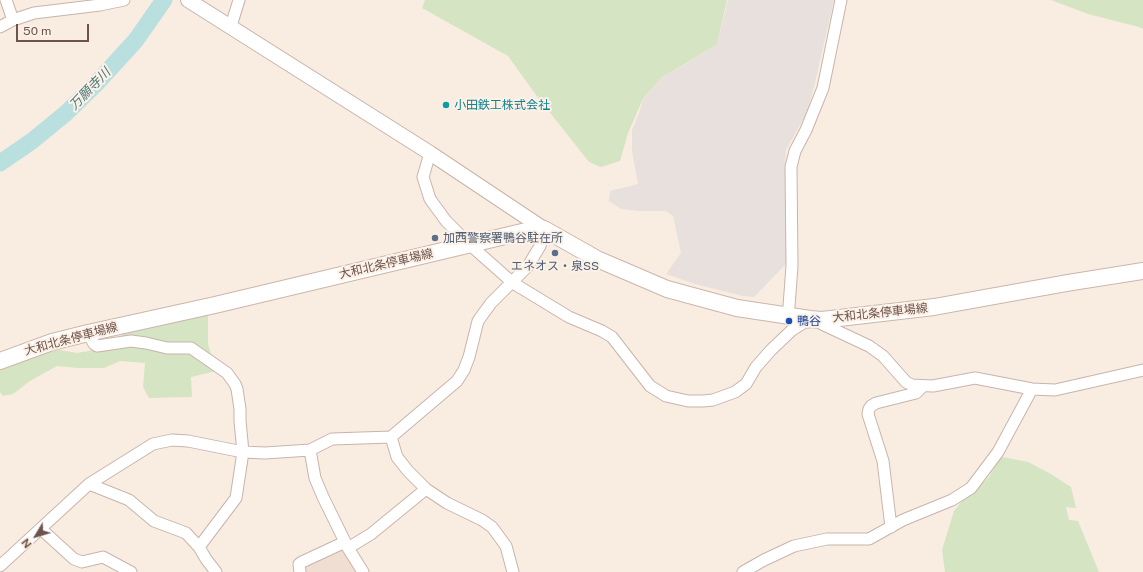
<!DOCTYPE html>
<html>
<head>
<meta charset="utf-8">
<style>
  body { margin:0 }
  #map { position:relative; width:1143px; height:572px; overflow:hidden; background:#f9ede2; font-family:"Public Sans",sans-serif }
  canvas { display:block }
  .north { position:absolute; left:16px; top:516px; width:40px; height:40px; -webkit-text-stroke:3px #fcf1e7; paint-order:stroke; rotate:232deg; font-size:11px; font-weight:700; line-height:16px; text-align:center; color:#6d534c }
  .north::after { content:''; display:block; margin:auto; width:14px; height:18px; background:#6d534c; clip-path:polygon(50% 0,100% 100%,50% 72%,0 100%) }
  .scale { position:absolute; left:16px; top:24px; width:73px; height:18px; box-sizing:border-box; border:2px solid #6d534c; border-top:0; padding-left:5px; font-size:12px; line-height:14px; white-space:nowrap; color:#6d534c; -webkit-text-stroke:3px #fcf1e7; paint-order:stroke }
</style>
</head>
<body>
<div id="map">
<canvas width="1143" height="572"></canvas>
<div class="north">N</div>
<div class="scale">50 m</div>
</div>
<script>
const ctx = document.querySelector('canvas').getContext('2d');
ctx.lineJoin = 'round';
function fill(path, color) { ctx.fillStyle = color; ctx.fill(path, 'evenodd'); }
const poly = rows => new Path2D(rows.map(r => 'M' + r).join(''));
function stroke(path, color, width, dash) { ctx.strokeStyle = color; ctx.lineWidth = width; ctx.lineCap = dash ? 'butt' : 'round'; ctx.setLineDash(dash || []); ctx.stroke(path); }
function drawText(font, color, halo, rows, align = 'center') {
  ctx.font = font + ' "Public Sans","Noto Sans JP",sans-serif'; ctx.lineWidth = 4; ctx.setLineDash([]); ctx.textBaseline = 'middle'; ctx.strokeStyle = halo; ctx.fillStyle = color; for (const [text, x, y, turn = 0] of rows) {
    ctx.save(); ctx.translate(x, y); ctx.rotate((+turn || 0) * Math.PI / 180); ctx.textAlign = isNaN(turn) ? turn : align; if (halo) ctx.strokeText(text, 0, 0); ctx.fillText(text, 0, 0); ctx.restore();
  }
}
const residential = poly([
  [344,544,361,572,302,572,303,563]
]);
const industrial = poly([
  [728,0,834,0,814,87,806,114,786,150,785,165,787,263,754,297,743,296,695,284,666,274,681,253,673,216,666,211,639,211,621,209,609,201,610,191,638,184,632,151,632,130,639,113,643,100,662,77,681,67,717,44]
]);
const green = poly([
  [425,0,727,0,717,44,680,67,662,77,643,99,628,133,620,161,601,167,589,162,536,95,508,56,422,8],
  [1051,0,1143,0,1143,29,1139,27,1088,14],
  [204,311,208,315,208,344,216,371,191,377,192,397,149,398,143,387,145,363,120,361,104,368,78,368,57,366,30,381,13,394,3,396,0,392,0,366,54,349,77,353,95,350,111,340,123,335,122,330],
  [1003,457,1028,462,1051,474,1071,487,1076,508,1066,507,1069,520,1078,521,1099,572,945,572,942,550,954,511,962,501,975,491,989,477,999,460]
]);
const river = poly([
  [0,163,32,141,65,114,95,85,136,40,164,0]
]);
const minor = poly([
  [6,0,13,20],
  [231,26,239,0],
  [0,27,13,20,34,13,100,5,124,0],
  [430,153,423,177,430,199,446,221,469,244,513,283,569,317,602,331,612,337,650,386,666,396,688,401,703,401,713,400,735,392,746,384,756,367,771,350,792,330,805,322,809,322,810,320],
  [787,316,789,306,792,266,791,167,795,151,806,130,823,88,841,0],
  [822,320,822,324,869,346,883,356,906,382,912,385,933,386,975,378,1032,389,1055,390,1143,370],
  [88,333,94,344,97,346,131,341,146,343,167,348,191,348,227,373,235,384,237,389,240,409,240,421,243,452,236,498,199,547],
  [391,437,397,457,408,471,426,489,447,503,482,520,492,527,506,546,513,572],
  [310,450,315,478,323,497,348,548,363,572],
  [89,484,129,500,154,521,186,533,199,547,206,559,216,572],
  [891,527,883,461,868,414,869,409,871,406,876,403,916,393,923,386],
  [41,529,74,559,82,562,103,557,131,572],
  [348,548,371,534,426,489],
  [0,566,89,484,153,444,172,440,188,441,243,452,265,453,310,450,332,439,391,437,457,381,464,370,469,357,478,321,491,303,528,266,540,246,544,229],
  [300,572,299,564,302,562,345,542],
  [743,572,764,560,794,546,827,539,869,539,903,520,952,500,971,488,998,452,1032,389]
]);
const tertiary = poly([
  [188,0,430,153,544,229]
]);
const secondary = poly([
  [0,361,52,342,88,333,215,305,522,232,544,229,597,259,667,289,737,308,810,319,822,320,934,307,1067,283,1143,271]
]);
const markers = [
  [446,105,4,"#0f9aa8"],
  [435,238,4,"#5c6f8a"],
  [555,253,4,"#5c6f8a"],
  [789,321,4,"#1a4fb4"]
];
const cultureNames = [
  ["小田鉄工株式会社",454,105]
];
const serviceNames = [
  ["加西警察署鴨谷駐在所",443,238],
  ["エネオス・泉SS",555,266,"center"]
];
const streetNames = [
  ["大和北条停車場線",386,264,-13],
  ["大和北条停車場線",880,313,-6],
  ["大和北条停車場線",71,339,-15]
];
const transitNames = [
  ["鴨谷",797,321]
];
const waterNames = [
  ["万願寺川",90,89,-46]
];
fill(residential, '#efded1');
fill(industrial, '#e8e0dc');
fill(green, '#d5e4c2');
stroke(river, '#b9dfdf', 17);
stroke(minor, '#c8b4ab', 13);
stroke(tertiary, '#c8b4ab', 16);
stroke(secondary, '#cdb5ab', 18);
stroke(minor, '#fff', 11);
stroke(tertiary, '#fff', 14);
stroke(secondary, '#fff', 16);
for (const [x, y, r, color] of markers) { const dot = new Path2D(); dot.arc(x, y, r, 0, 2 * Math.PI); ctx.fillStyle = color; ctx.fill(dot); stroke(dot, '#fcf1e7', 1.5); }
drawText('12px', '#0d838f', '#fcf1e7', cultureNames, 'left');
drawText('12px', '#4e5e75', '#fcf1e7', serviceNames, 'left');
drawText('12px', '#6d534c', '#fcf1e7', streetNames);
drawText('12px', '#164399', '#fcf1e7', transitNames, 'left');
drawText('italic 13px', '#457677', '#fcf1e7', waterNames);
</script>
</body>
</html>
